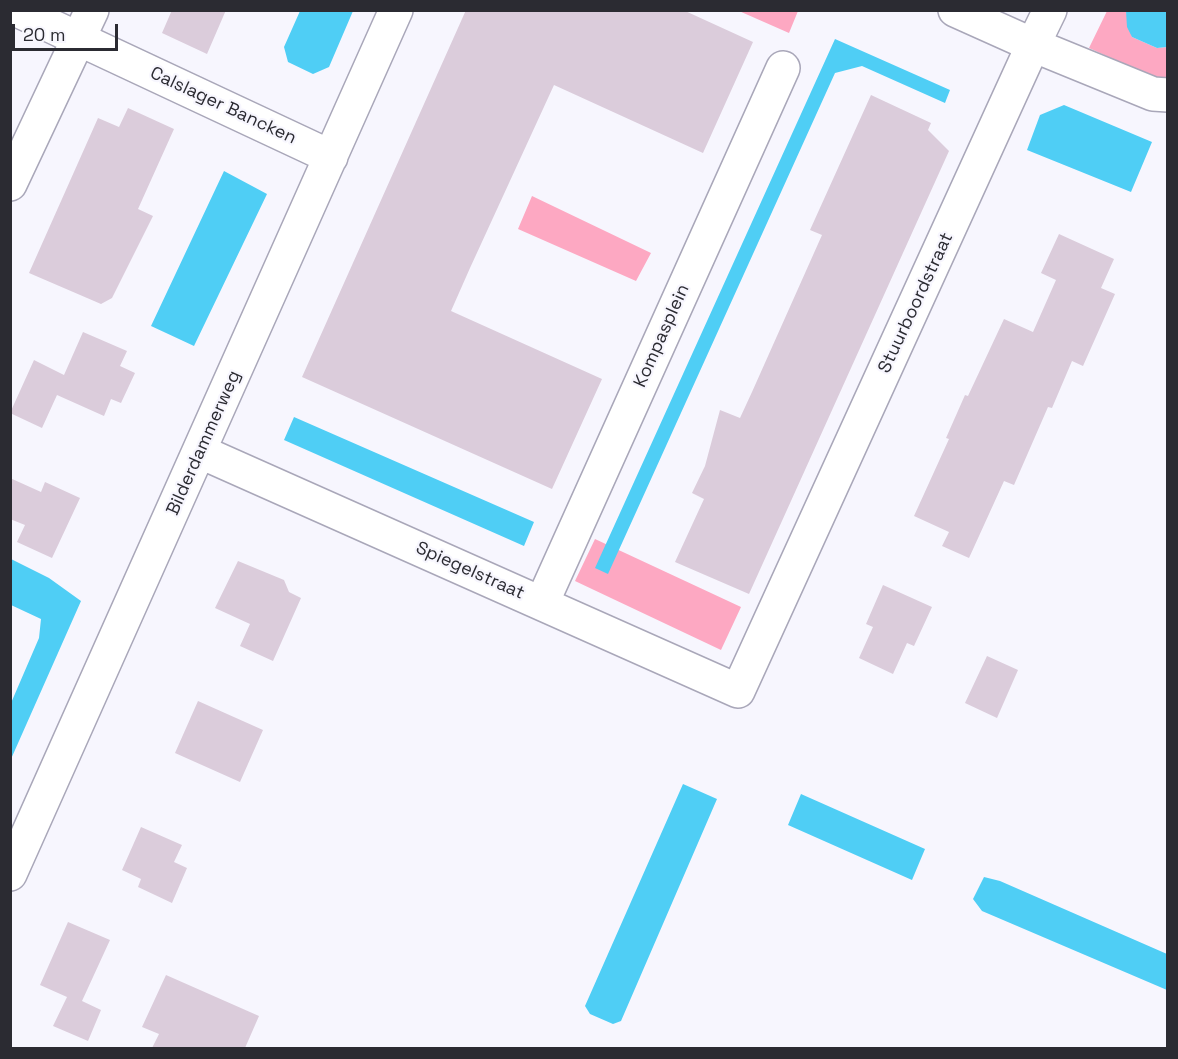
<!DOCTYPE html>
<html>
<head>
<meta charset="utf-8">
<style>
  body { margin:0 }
  #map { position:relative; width:1178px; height:1059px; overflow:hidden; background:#f7f6fe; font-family:"Space Grotesk",sans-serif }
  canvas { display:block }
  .frame { position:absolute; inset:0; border:12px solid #2b2b32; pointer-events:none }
  .scale { position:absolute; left:12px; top:24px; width:106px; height:27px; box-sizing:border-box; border:3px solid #2b2b32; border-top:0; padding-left:8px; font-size:18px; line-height:21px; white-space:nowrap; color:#2b2b32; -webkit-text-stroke:4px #f7f6fe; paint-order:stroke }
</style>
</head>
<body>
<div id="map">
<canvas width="1178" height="1059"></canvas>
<div class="frame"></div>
<div class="scale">20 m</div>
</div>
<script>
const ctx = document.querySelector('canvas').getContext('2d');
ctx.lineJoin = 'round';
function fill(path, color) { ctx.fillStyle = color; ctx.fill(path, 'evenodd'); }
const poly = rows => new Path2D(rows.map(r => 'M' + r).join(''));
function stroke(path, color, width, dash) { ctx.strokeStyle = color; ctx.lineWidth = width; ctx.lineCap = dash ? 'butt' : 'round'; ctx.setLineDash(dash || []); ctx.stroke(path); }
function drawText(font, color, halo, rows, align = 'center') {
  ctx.font = font + ' "Space Grotesk",sans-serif'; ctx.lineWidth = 4.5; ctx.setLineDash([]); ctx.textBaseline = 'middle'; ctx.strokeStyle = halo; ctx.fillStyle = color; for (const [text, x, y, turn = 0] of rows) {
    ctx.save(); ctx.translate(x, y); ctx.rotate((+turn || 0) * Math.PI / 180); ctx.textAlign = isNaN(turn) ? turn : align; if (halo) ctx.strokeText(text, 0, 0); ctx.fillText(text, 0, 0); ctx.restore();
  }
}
const green = poly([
  [739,11,798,11,789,33],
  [1107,11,1126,11,1132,37,1157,48,1167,47,1167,79,1153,77,1089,48],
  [532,196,651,253,636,281,518,229],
  [595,539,741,607,721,650,575,581]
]);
const water = poly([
  [300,11,353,11,329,67,313,74,288,62,284,47],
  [1126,11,1167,11,1167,47,1157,48,1132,37,1127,27],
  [835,39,950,90,945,103,862,66,835,73,608,574,595,568],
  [1064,105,1152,142,1131,192,1027,150,1040,115],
  [224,171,267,194,194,346,151,326],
  [294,417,534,522,524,546,284,440],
  [11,559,49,578,81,601,11,759,11,703,39,638,41,619,11,605],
  [683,784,717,799,621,1021,613,1024,590,1014,585,1006],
  [801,794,925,849,912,880,788,825],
  [984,877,1000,881,1167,954,1167,990,982,911,973,899]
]);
const building = poly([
  [172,10,226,10,207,54,162,33],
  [466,10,683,10,753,42,703,153,554,85,470,268,451,311,602,379,552,489,302,377],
  [871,95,931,123,928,130,949,151,749,594,675,562,704,499,692,493,705,466,720,410,740,418,752,392,822,235,810,230],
  [128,108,174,129,138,209,153,216,112,298,101,304,29,273,98,118,119,127],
  [1059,234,1114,259,1101,288,1115,294,1083,366,1072,361,1052,408,1048,407,1014,485,1004,481,969,558,942,546,949,532,914,516,949,439,946,438,965,395,968,396,1004,319,1033,332,1056,280,1041,273],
  [83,332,127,351,120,366,135,373,121,403,111,399,104,416,57,395,42,428,10,413,34,360,64,375],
  [10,478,41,492,45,482,80,498,52,558,17,542,25,525,10,519],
  [238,561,284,580,289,592,301,598,273,661,240,646,250,624,215,608],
  [883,585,932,607,914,646,907,643,893,674,859,658,873,627,866,624],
  [987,656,1018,670,997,718,965,703],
  [198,701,263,730,240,782,175,753],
  [141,827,182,845,174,862,187,868,172,903,138,887,141,879,122,870],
  [68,922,110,940,82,1001,101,1010,88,1041,53,1026,67,997,40,985],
  [166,975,259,1016,245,1048,152,1048,159,1034,142,1027]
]);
const minor = poly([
  [17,10,331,157],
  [955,10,1033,45,1050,10],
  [10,184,92,10],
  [201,452,738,691,1033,45,1153,94,1168,95],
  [542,603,783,68],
  [10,874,396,10]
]);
const streetNames = [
  ["Calslager Bancken",223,106,25],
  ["Stuurboordstraat",916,303,-65],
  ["Kompasplein",662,336,-66],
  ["Bilderdammerweg",204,443,-66],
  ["Spiegelstraat",470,571,24]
];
fill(green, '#fda8c2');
fill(water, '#4fcef5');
fill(building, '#dbccdb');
stroke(minor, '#a9a7b9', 36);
stroke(minor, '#fff', 33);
drawText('18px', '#2b2b32', '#f7f6fe', streetNames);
</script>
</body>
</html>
